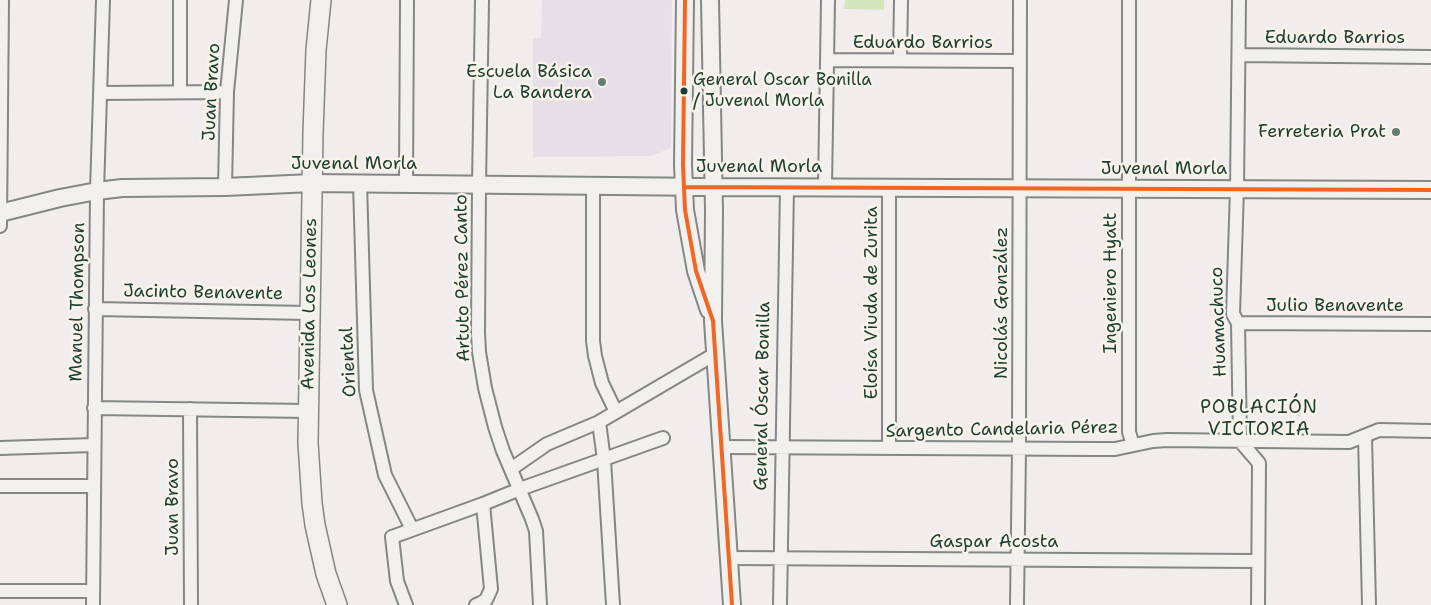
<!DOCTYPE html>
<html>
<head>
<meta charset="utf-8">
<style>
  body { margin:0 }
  canvas { display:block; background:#f1eded }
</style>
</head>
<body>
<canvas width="1431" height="605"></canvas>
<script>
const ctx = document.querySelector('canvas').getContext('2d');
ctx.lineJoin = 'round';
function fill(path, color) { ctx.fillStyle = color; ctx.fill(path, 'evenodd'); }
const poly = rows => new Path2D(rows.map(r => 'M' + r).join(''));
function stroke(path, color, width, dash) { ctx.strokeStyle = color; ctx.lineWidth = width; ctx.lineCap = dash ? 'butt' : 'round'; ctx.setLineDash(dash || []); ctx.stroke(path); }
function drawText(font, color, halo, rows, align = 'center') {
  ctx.font = font + ' "Shantell Sans",sans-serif'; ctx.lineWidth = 5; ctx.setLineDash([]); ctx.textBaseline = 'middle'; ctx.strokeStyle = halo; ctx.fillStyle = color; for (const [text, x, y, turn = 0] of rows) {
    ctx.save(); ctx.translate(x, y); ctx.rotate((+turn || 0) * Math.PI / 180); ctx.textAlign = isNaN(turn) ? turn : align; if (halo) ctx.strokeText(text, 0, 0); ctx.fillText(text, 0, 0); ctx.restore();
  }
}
const built = poly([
  [542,0,672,0,671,148,651,156,533,157,533,38,541,38]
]);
const green = poly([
  [845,0,884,0,884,10,844,9]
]);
const minor = poly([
  [482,0,479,185,478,333,479,352,485,388,495,427,503,451,532,519,536,531,540,605],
  [1129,0,1129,432,1133,445],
  [1239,0,1237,189,1233,314,1238,323,1240,441,1259,463,1258,605],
  [1239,55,1431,57],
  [827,60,1020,61],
  [900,60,901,0],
  [180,92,180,0],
  [100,93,227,92],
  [360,183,366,390,385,475,412,529],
  [406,184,407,0],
  [593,186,593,341,595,356,602,383,616,412],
  [225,187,227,92,236,0],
  [825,187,828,0],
  [0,226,2,0],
  [95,309,309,313],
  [1238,323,1431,324],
  [94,408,308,411],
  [190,409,191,605],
  [599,422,604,460,613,605],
  [1365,436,1369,605],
  [721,447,1096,449,1115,449,1153,441,1167,440,1349,442,1379,430,1431,431],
  [0,448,93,445],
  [889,448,889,188],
  [511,469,547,444,599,422,715,354],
  [0,486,94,486],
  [728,558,1258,561],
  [0,591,93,591],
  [93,605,97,191,103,0],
  [406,605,397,581,392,537,483,504,520,489,663,438],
  [476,605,481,603,486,600,491,589,483,504],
  [780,605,787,187],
  [1017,605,1019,449,1020,0]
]);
const tertiary = poly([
  [685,0,683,165,685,210,696,271,709,310],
  [710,0,714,211,713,321,732,605],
  [0,213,60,198,97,191,122,188,225,187,312,183,713,187,1431,190]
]);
const secondary = poly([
  [321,0,316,50,313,133,308,443,312,503,315,525,326,574,337,605]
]);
const bus1 = poly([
  [685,0,683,165,685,210,696,271,713,321,732,605],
  [684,187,1431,190]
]);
const markers = [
  [602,82,5,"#687b75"],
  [684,91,4.5,"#1f3d34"],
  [1396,132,5,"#687b75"]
];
const busNames = [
  ["General Oscar Bonilla",693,81],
  ["/ Juvenal Morla",693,102]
];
const streetNames = [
  ["Eduardo Barrios",1335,38],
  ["Eduardo Barrios",923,43],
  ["Juan Bravo",212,92,-87],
  ["Juvenal Morla",354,164],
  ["Juvenal Morla",759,167],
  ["Juvenal Morla",1164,169],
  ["Artuto Pérez Canto",463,278,-91],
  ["Ingeniero Hyatt",1111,283,-90],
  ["Jacinto Benavente",203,293,1],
  ["Manuel Thompson",78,302,-89],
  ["Eloísa Viuda de Zurita",872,303,-90],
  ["Nicolás González",1002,303,-90],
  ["Avenida Los Leones",310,304,-89],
  ["Julio Benavente",1335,306],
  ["Huamachuco",1219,322,-92],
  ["Oriental",349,362,-93],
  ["General Óscar Bonilla",763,396,-89],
  ["Sargento Candelaria Pérez",1002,430,-1],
  ["Juan Bravo",173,507,-90],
  ["Gaspar Acosta",994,542]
];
const poiNames = [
  ["Escuela Básica",592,72],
  ["La Bandera",592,93],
  ["Ferreteria Prat",1386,132]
];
const neighbourhoodNames = [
  ["POBLACIÓN",1259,408],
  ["VICTORIA",1259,430]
];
fill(built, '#e7dfe7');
fill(green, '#d4e4be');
stroke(minor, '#838785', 16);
stroke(tertiary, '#838785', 20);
stroke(secondary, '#838785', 22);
stroke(minor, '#f2f0ed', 12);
stroke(tertiary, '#f2f0ed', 16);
stroke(secondary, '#f2f0ed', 19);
stroke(bus1, '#f26522', 4);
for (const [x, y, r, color] of markers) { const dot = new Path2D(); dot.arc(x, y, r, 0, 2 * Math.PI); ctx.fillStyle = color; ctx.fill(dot); stroke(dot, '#f7f3e8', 2); }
drawText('17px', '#1f3d34', '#f7f3e8', busNames, 'left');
drawText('18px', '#1f3d34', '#f7f3e8', streetNames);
drawText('18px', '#1f3d34', '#f7f3e8', poiNames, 'right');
ctx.letterSpacing = '1px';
drawText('19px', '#1f3d34', '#f7f3e8', neighbourhoodNames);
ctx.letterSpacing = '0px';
</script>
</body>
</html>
